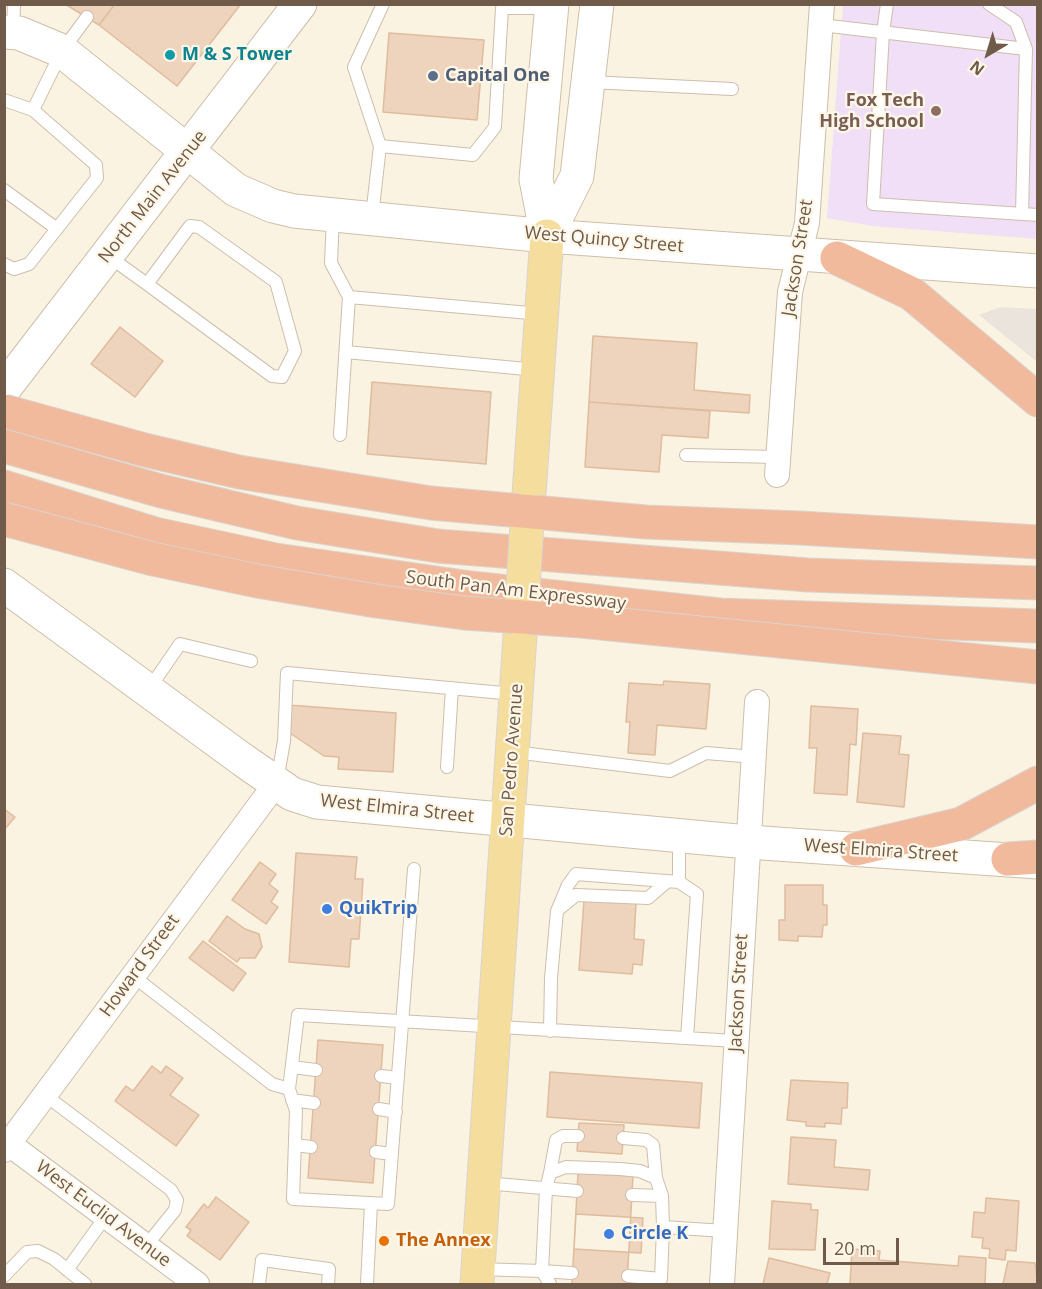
<!DOCTYPE html>
<html>
<head>
<meta charset="utf-8">
<style>
  body { margin:0 }
  #map { position:relative; width:1042px; height:1289px; overflow:hidden; background:#faf3e2; font-family:"Open Sans",sans-serif }
  canvas { display:block }
  .frame { position:absolute; inset:0; border:6px solid #705b4a; pointer-events:none }
  .north { position:absolute; left:958px; top:24px; width:60px; height:60px; -webkit-text-stroke:4px #fef7e8; paint-order:stroke; rotate:218deg; font-size:16px; font-weight:700; line-height:24px; text-align:center; color:#705b4a }
  .north::after { content:''; display:block; margin:auto; width:21px; height:27px; background:#705b4a; clip-path:polygon(50% 0,100% 100%,50% 72%,0 100%) }
  .scale { position:absolute; left:823px; top:1238px; width:76px; height:27px; box-sizing:border-box; border:3px solid #705b4a; border-top:0; padding-left:8px; font-size:18px; line-height:21px; white-space:nowrap; color:#705b4a; -webkit-text-stroke:4px #fef7e8; paint-order:stroke }
</style>
</head>
<body>
<div id="map">
<canvas width="1042" height="1289"></canvas>
<div class="frame"></div>
<div class="north">N</div>
<div class="scale">20 m</div>
</div>
<script>
const ctx = document.querySelector('canvas').getContext('2d');
ctx.lineJoin = 'round';
function fill(path, color) { ctx.fillStyle = color; ctx.fill(path, 'evenodd'); }
const poly = rows => new Path2D(rows.map(r => 'M' + r).join(''));
function stroke(path, color, width, dash) { ctx.strokeStyle = color; ctx.lineWidth = width; ctx.lineCap = dash ? 'butt' : 'round'; ctx.setLineDash(dash || []); ctx.stroke(path); }
function drawText(font, color, halo, rows, align = 'center') {
  ctx.font = font + ' "Open Sans",sans-serif'; ctx.lineWidth = 4.5; ctx.setLineDash([]); ctx.textBaseline = 'middle'; ctx.strokeStyle = halo; ctx.fillStyle = color; for (const [text, x, y, turn = 0] of rows) {
    ctx.save(); ctx.translate(x, y); ctx.rotate((+turn || 0) * Math.PI / 180); ctx.textAlign = isNaN(turn) ? turn : align; if (halo) ctx.strokeText(text, 0, 0); ctx.fillText(text, 0, 0); ctx.restore();
  }
}
const industrial = poly([
  [1000,307,1037,309,1037,362,979,315]
]);
const education = poly([
  [843,5,1037,5,1037,239,873,226,827,218]
]);
const building = poly([
  [65,4,115,4,99,25,65,4],
  [115,4,241,4,177,86,99,25,115,4],
  [389,33,484,40,477,120,383,112,389,33],
  [120,327,163,361,135,397,91,364,120,327],
  [593,336,697,343,694,390,750,395,749,413,589,402,593,336],
  [372,382,491,392,486,464,367,454,372,382],
  [589,402,710,411,708,438,662,435,659,472,585,467,589,402],
  [664,681,710,684,706,729,657,725,655,755,628,753,630,722,626,722,629,683,663,685,664,681],
  [288,705,396,713,393,772,338,769,339,757,324,756,287,731,288,705],
  [811,706,858,709,856,745,850,744,847,795,814,793,817,748,809,748,811,706],
  [863,733,901,736,899,754,909,755,904,807,857,802,863,733],
  [4,809,15,817,4,830,4,809],
  [296,853,357,857,355,879,363,879,359,939,351,939,349,967,289,962,296,853],
  [260,862,276,874,269,884,278,891,271,902,278,907,266,924,232,900,260,862],
  [785,885,823,885,823,905,827,905,827,925,823,925,822,937,798,936,798,941,779,940,779,920,785,920,785,885],
  [584,900,636,903,634,939,644,940,642,965,633,964,632,974,579,970,584,900],
  [227,916,245,929,259,934,262,947,255,958,240,958,237,962,209,941,227,916],
  [203,941,246,973,233,991,189,958,203,941],
  [318,1040,383,1045,373,1183,308,1178,318,1040],
  [152,1066,161,1073,166,1066,183,1078,170,1095,199,1115,176,1146,115,1101,126,1086,133,1091,152,1066],
  [550,1072,702,1083,699,1128,547,1117,550,1072],
  [791,1080,848,1083,847,1108,842,1108,841,1124,825,1123,825,1127,806,1126,806,1122,787,1120,791,1080],
  [579,1123,624,1125,622,1154,577,1151,579,1123],
  [791,1137,836,1140,834,1167,870,1170,868,1190,788,1184,791,1137],
  [578,1173,633,1176,627,1284,572,1284,578,1173],
  [216,1197,249,1222,220,1260,187,1236,191,1230,186,1227,204,1204,208,1208,216,1197],
  [986,1198,1019,1201,1016,1251,1006,1250,1005,1260,989,1258,990,1249,982,1248,983,1238,972,1237,974,1212,985,1213,986,1198],
  [772,1201,811,1204,811,1210,818,1210,815,1250,769,1249,772,1201],
  [576,1214,643,1218,641,1253,574,1249,576,1214],
  [852,1249,880,1251,879,1260,958,1266,959,1256,986,1258,985,1284,850,1284,852,1249],
  [769,1258,830,1273,827,1284,763,1284,769,1258],
  [1008,1261,1035,1263,1038,1284,1003,1284,1008,1261]
]);
const service = poly([
  [887,4,883,33,873,204,1038,215],
  [821,25,1026,49,1016,22,989,4],
  [13,32,14,4],
  [590,82,732,89],
  [4,100,33,110,96,165,97,178,29,264,14,269,4,264],
  [33,110,62,51,87,17],
  [380,146,354,67,383,4],
  [4,190,57,229],
  [1022,214,1026,49],
  [333,216,331,263,349,297],
  [372,216,380,146,473,155,495,127,502,8,551,8],
  [108,256,147,284,272,376,282,377,295,351,276,282,199,227,190,226,147,284],
  [346,352,537,370],
  [340,435,349,297,541,314],
  [686,455,778,457],
  [149,689,180,644,251,661],
  [514,752,670,771,706,753,754,757],
  [447,767,452,688],
  [277,781,284,741,287,673,514,694],
  [679,837,679,882,697,894,687,1038],
  [560,908,576,895,648,898,668,881],
  [133,976,272,1084,289,1089,298,1015,736,1041],
  [550,1031,551,978,557,911,568,885,576,874,679,882],
  [292,1067,316,1070],
  [381,1076,398,1078],
  [289,1089,296,1111,293,1199,388,1204,414,869],
  [45,1095,171,1190,177,1200,175,1210,146,1246],
  [292,1100,314,1103],
  [379,1109,396,1112],
  [623,1138,646,1140,653,1145,656,1178],
  [295,1145,311,1147],
  [376,1152,392,1154],
  [550,1173,556,1140,563,1136,578,1136],
  [485,1183,577,1191],
  [632,1195,662,1196],
  [478,1269,542,1271,550,1284],
  [67,1270,106,1216],
  [572,1273,542,1271,546,1189,550,1173,566,1167,620,1169,640,1171,656,1178,662,1196,663,1227],
  [4,1276,27,1252,38,1251,54,1259,85,1284],
  [628,1276,661,1279],
  [259,1284,262,1260,329,1269,328,1284],
  [367,1284,371,1204],
  [656,1284,661,1279,663,1227,725,1231]
]);
const minor = poly([
  [777,475,790,292,807,223,822,4],
  [9,1144,197,1284],
  [4,1150,277,782],
  [722,1284,757,702]
]);
const secondary = poly([
  [4,32,19,33,62,51,236,190,273,206,294,211,547,236,1038,271],
  [547,236,577,176,597,4],
  [547,236,536,179,552,4],
  [4,389,300,4],
  [4,585,243,760,292,794,317,802,748,842,1038,862]
]);
const primary = poly([
  [528,508,547,236],
  [477,1284,521,620]
]);
const motorway = poly([
  [837,258,912,294,1038,400],
  [4,446,161,491,297,523,438,546,808,575,1038,583],
  [4,487,155,534,276,560,471,588,720,615,1038,626],
  [856,849,961,824,1038,783],
  [1008,859,1038,857]
]);
const primaryBridge = poly([
  [521,620,528,508]
]);
const motorwayBridge = poly([
  [4,411,145,450,239,472,431,503,646,522,800,528,1038,542],
  [4,519,153,559,257,581,376,601,464,613,581,621,1038,667]
]);
const markers = [
  [170,55,6,"#0f9aa8"],
  [433,76,6,"#5c6f8a"],
  [936,111,6,"#8d6e63"],
  [327,909,6,"#3f7fe0"],
  [609,1234,6,"#3f7fe0"],
  [384,1241,6,"#e8710a"]
];
const cultureNames = [
  ["M & S Tower",182,55]
];
const serviceNames = [
  ["Capital One",445,76]
];
const educationNames = [
  ["Fox Tech",924,101],
  ["High School",924,122]
];
const streetNames = [
  ["North Main Avenue",153,197,-52],
  ["West Quincy Street",604,240,5],
  ["Jackson Street",798,258,-81],
  ["South Pan Am Expressway",516,591,7],
  ["San Pedro Avenue",512,760,-86],
  ["West Elmira Street",397,809,6],
  ["West Elmira Street",881,851,4],
  ["Howard Street",140,966,-54],
  ["Jackson Street",739,993,-87],
  ["West Euclid Avenue",103,1214,37]
];
const shopNames = [
  ["QuikTrip",339,909],
  ["Circle K",621,1234]
];
const foodNames = [
  ["The Annex",396,1241]
];
fill(industrial, '#eae4dd');
fill(education, '#f0dff6');
fill(building, '#eed4bc');
stroke(building, '#dfbc9d', 1.5);
stroke(service, '#cdbead', 14);
stroke(minor, '#cdbead', 26);
stroke(secondary, '#cfbeaa', 35);
stroke(primary, '#dad4d0', 35);
stroke(motorway, '#dad4d0', 35);
stroke(service, '#fff', 12);
stroke(minor, '#fff', 24);
stroke(secondary, '#fff', 33);
stroke(primary, '#f5dd9e', 33);
stroke(motorway, '#f1ba9c', 33);
stroke(primaryBridge, '#dad4d0', 35, []);
stroke(motorwayBridge, '#dad4d0', 35, []);
stroke(primaryBridge, '#f5dd9e', 33);
stroke(motorwayBridge, '#f1ba9c', 33);
for (const [x, y, r, color] of markers) { const dot = new Path2D(); dot.arc(x, y, r, 0, 2 * Math.PI); ctx.fillStyle = color; ctx.fill(dot); stroke(dot, '#fef7e8', 2); }
drawText('bold 18px', '#0d838f', '#fef7e8', cultureNames, 'left');
drawText('bold 18px', '#4e5e75', '#fef7e8', serviceNames, 'left');
drawText('bold 18px', '#785e54', '#fef7e8', educationNames, 'right');
drawText('18px', '#705b4a', '#fef7e8', streetNames);
drawText('bold 18px', '#366cbe', '#fef7e8', shopNames, 'left');
drawText('bold 18px', '#c56008', '#fef7e8', foodNames, 'left');
</script>
</body>
</html>
